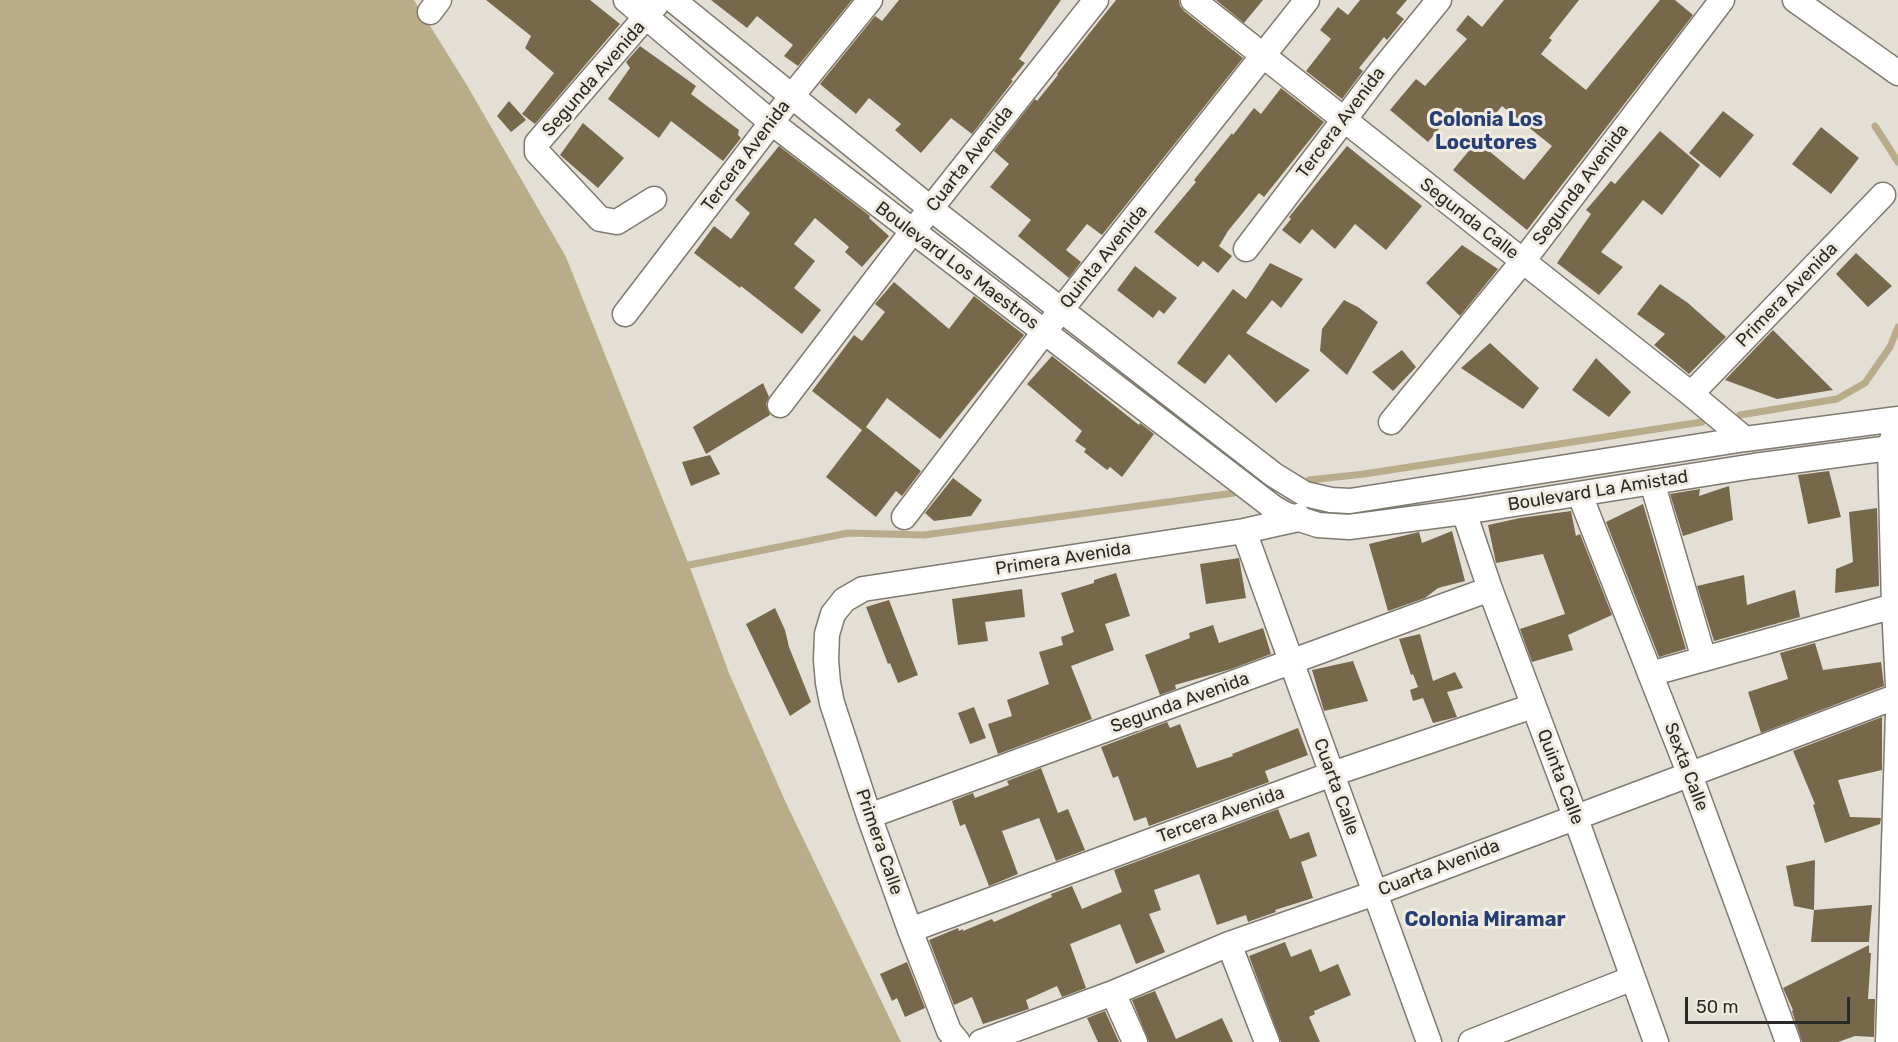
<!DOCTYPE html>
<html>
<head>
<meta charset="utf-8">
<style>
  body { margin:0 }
  #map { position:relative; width:1898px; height:1042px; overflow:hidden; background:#e4dfd4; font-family:Rubik,sans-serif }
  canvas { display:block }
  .scale { position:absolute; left:1685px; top:997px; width:165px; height:27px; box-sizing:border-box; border:3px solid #2c2a26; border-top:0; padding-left:8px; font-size:18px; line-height:21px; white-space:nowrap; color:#2c2a26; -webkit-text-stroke:4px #f1ece1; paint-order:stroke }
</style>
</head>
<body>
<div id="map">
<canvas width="1898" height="1042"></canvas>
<div class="scale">50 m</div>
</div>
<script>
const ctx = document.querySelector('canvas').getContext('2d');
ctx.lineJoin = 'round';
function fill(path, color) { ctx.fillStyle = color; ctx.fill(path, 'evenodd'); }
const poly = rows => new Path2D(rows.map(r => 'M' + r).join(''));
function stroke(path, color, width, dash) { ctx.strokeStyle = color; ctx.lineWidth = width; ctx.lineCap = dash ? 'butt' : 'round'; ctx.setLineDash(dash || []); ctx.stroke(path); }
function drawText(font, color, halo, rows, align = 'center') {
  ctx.font = font + ' Rubik,sans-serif'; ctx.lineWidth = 6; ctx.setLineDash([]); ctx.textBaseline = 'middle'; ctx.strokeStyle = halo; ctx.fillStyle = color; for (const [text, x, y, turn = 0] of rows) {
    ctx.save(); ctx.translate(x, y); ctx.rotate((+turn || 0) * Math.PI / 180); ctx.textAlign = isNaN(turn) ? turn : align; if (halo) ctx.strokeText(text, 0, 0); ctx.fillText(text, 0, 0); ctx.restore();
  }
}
const water = poly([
  [0,0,414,0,468,87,566,257,689,565,729,673,786,803,901,1042,0,1042]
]);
const stream = poly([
  [1875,126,1898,162],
  [1740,415,1837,399,1865,383,1890,347,1898,327],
  [1309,480,1364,474,1702,422],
  [689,565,848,533,924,535,1234,493]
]);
const building = poly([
  [486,0,590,0,620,24,535,124,522,114,554,73,525,48,531,36],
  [711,0,852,0,798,66,784,56,793,45,757,16,747,28],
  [899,0,1061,0,1019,59,1025,63,1011,80,1013,81,972,134,951,118,921,153,895,130,901,124,869,98,856,114,820,84,875,16,882,21],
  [1116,0,1179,0,1180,6,1184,11,1243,58,1102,235,1087,224,1066,250,1081,262,1069,278,1018,236,1031,220,990,187,1009,164,994,151,1035,99,1037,101,1058,75,1057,74],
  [1216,0,1263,0,1244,23],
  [1360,0,1407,0,1396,13,1404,19,1387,40,1384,37,1359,68,1363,71,1342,99,1306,71,1331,39,1320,30,1338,7,1348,15],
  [1504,0,1579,0,1549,38,1552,40,1541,54,1586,90,1660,0,1675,0,1693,15,1527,230,1453,170,1477,141,1524,180,1552,146,1502,106,1483,129,1457,107,1428,142,1390,110,1416,79,1425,86,1467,39,1456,30,1468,15,1482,27],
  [640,46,696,86,691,94,739,130,738,135,741,138,723,161,671,121,659,138,608,99,630,68,626,62],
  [1281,88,1324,122,1264,197,1259,193,1228,231,1219,246,1232,256,1218,273,1203,261,1198,267,1154,232,1196,182,1194,180,1232,133,1233,135,1254,108,1261,114],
  [509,101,526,120,511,132,497,116],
  [1723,111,1754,135,1720,178,1689,153],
  [583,123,624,158,598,188,560,155],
  [1821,127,1859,158,1831,194,1792,164],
  [1660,131,1700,165,1662,215,1643,200,1601,252,1623,267,1599,295,1557,263,1591,214,1586,210,1611,181,1615,184],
  [779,146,870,216,869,218,889,236,862,267,845,252,849,247,815,218,794,244,815,261,794,288,821,310,802,334,741,286,740,288,694,253,714,226,731,239,750,213,735,200],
  [1347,146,1422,206,1386,250,1355,224,1335,249,1312,229,1300,244,1282,230,1291,219,1289,217],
  [1462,245,1498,269,1460,316,1426,283],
  [1856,253,1892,286,1868,307,1836,274],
  [1270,263,1303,279,1281,308,1272,300,1246,333,1310,370,1276,403,1229,354,1205,384,1177,363,1233,289,1246,299],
  [1135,266,1177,298,1164,314,1159,310,1153,318,1117,290],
  [894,282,949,329,974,296,1024,335,940,439,887,398,866,427,921,471,902,496,896,491,876,517,826,477,862,430,812,391,854,335,862,341,885,312,875,304],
  [1660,284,1688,303,1726,337,1689,374,1654,345,1665,334,1637,314],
  [1344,300,1358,307,1378,322,1347,375,1320,351,1322,329],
  [1773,330,1833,390,1777,399,1725,380],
  [1490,343,1539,388,1523,409,1461,368],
  [1402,350,1416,367,1393,391,1372,372],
  [1052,356,1139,425,1140,423,1154,434,1122,477,1110,467,1107,470,1084,452,1086,449,1075,441,1082,431,1027,384],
  [1596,358,1631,392,1609,417,1572,390],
  [763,383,769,397,766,404,770,415,706,454,693,427],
  [710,455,720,474,691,486,682,462],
  [1829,471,1841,517,1808,524,1798,475],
  [953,478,982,500,971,516,934,521,925,513],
  [1729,486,1733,520,1683,536,1670,494,1700,489,1699,496],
  [1643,504,1686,649,1659,657,1606,522],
  [1877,508,1879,586,1835,593,1836,569,1853,562,1849,512],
  [1571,511,1576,536,1580,534,1612,615,1568,635,1573,650,1532,662,1520,629,1565,614,1543,554,1496,563,1488,525,1520,518],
  [1452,531,1465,581,1438,588,1425,598,1388,611,1369,544,1419,532,1422,543],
  [1239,558,1246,598,1206,604,1200,564],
  [1116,573,1130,616,1105,624,1114,650,1071,666,1092,719,998,754,988,724,1012,716,1007,700,1049,684,1039,652,1063,645,1061,637,1074,632,1061,593,1094,583,1094,580],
  [1744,575,1747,605,1795,590,1800,617,1714,641,1697,586],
  [1022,589,1025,617,985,622,988,641,958,645,952,599],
  [889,600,918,675,898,683,890,663,888,664,866,607],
  [775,608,785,630,789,647,811,702,790,716,746,624],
  [1213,625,1219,643,1263,628,1271,654,1231,669,1175,685,1176,689,1160,695,1145,655,1190,638,1189,633],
  [1420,634,1433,681,1455,672,1463,688,1447,692,1457,717,1433,723,1423,698,1413,701,1410,690,1418,687,1413,674,1411,675,1399,639],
  [1815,643,1823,670,1881,662,1884,686,1761,733,1748,692,1788,679,1780,653],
  [1353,661,1368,701,1324,711,1312,670],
  [974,707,986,738,970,744,958,713],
  [1882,717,1882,770,1838,780,1850,817,1881,818,1880,824,1825,843,1813,805,1815,804,1793,751],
  [1167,722,1170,728,1180,724,1197,768,1233,756,1232,754,1298,728,1308,755,1265,771,1269,782,1149,826,1146,817,1134,821,1118,776,1113,778,1101,747],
  [1041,768,1058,813,1068,809,1085,850,1056,861,1039,818,1002,831,1018,874,989,886,965,824,960,826,952,801,973,793,975,798,1009,785,1007,781],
  [1278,809,1290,839,1309,832,1317,856,1301,862,1313,898,1275,910,1276,912,1253,920,1248,922,1246,915,1217,925,1199,874,1154,890,1161,910,1149,914,1165,952,1136,964,1120,924,1070,944,1086,988,1062,997,1057,986,1026,1000,1029,1009,983,1024,972,997,954,1005,929,940,958,928,959,931,963,929,963,931,992,919,994,922,1052,897,1051,894,1072,886,1082,909,1122,892,1114,870],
  [1815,860,1814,910,1794,906,1786,866],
  [1872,905,1869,942,1811,942,1814,910],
  [1285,942,1291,957,1311,949,1320,972,1338,964,1351,995,1314,1011,1315,1014,1309,1017,1320,1042,1281,1042,1249,956],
  [1869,945,1869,953,1871,953,1868,999,1875,999,1874,1037,1855,1036,1838,1042,1802,1042,1792,1011,1793,1010,1783,988],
  [907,962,925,1008,905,1017,897,998,892,1001,880,974],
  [1155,991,1176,1039,1222,1018,1233,1042,1149,1042,1132,1000],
  [1105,1011,1119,1042,1098,1042,1087,1018]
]);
const minor = poly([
  [626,0,772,123,1274,508,1287,515,1318,525,1349,527,1464,512,1754,466,1898,447],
  [673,0,930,208,1274,475,1305,494,1331,500,1350,501,1745,439,1898,419],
  [1193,0,1691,394,1745,439],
  [1795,0,1898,73],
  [430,12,439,0],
  [654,199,617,222,600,219,537,152,537,143,656,5],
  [1246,249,1381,71,1439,0],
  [625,314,791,97,870,0],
  [1691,394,1883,195],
  [780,405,912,232,1096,0],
  [1391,422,1523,261,1722,0],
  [1894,432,1890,448,1894,606,1898,687],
  [1652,482,1704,659],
  [1580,495,1690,775,1788,1042],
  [1464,512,1490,589,1575,816,1656,1042],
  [904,517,1061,310,1307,0],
  [1244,531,1429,1042],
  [1650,674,1894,606],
  [869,816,1490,589],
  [910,930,1332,774,1533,706],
  [1229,944,1267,1042],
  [1113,993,1135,1042],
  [958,1042,949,1031,910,930,869,816,832,703,828,683,826,660,827,634,833,614,844,600,863,589,1244,531,1298,519,1298,516],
  [981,1042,1113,993,1229,944,1375,893,1898,696],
  [1471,1042,1633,978],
  [1888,1042,1898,712]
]);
const streetNames = [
  ["Segunda Avenida",594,79,-49],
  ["Tercera Avenida",1341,123,-53],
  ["Tercera Avenida",746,156,-53],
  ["Cuarta Avenida",970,159,-52],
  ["Segunda Avenida",1581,185,-53],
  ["Segunda Calle",1469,219,38],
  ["Quinta Avenida",1104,257,-51],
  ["Boulevard Los Maestros",957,266,37],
  ["Primera Avenida",1787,295,-46],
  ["Boulevard La Amistad",1598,491,-9],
  ["Primera Avenida",1063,559,-9],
  ["Segunda Avenida",1180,703,-20],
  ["Sexta Calle",1686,767,69],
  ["Quinta Calle",1560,777,69],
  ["Cuarta Calle",1336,787,70],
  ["Tercera Avenida",1221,815,-20],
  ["Primera Calle",879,842,71],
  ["Cuarta Avenida",1439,868,-21]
];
const neighbourhoodNames = [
  ["Colonia Los",1486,120],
  ["Locutores",1486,143],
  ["Colonia Miramar",1485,920]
];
fill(water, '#baab8b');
stroke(stream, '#baab8b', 7);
fill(building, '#77684b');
stroke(minor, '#7f7a70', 27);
stroke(minor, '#fff', 24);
drawText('18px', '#2c2a26', '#f1ece1', streetNames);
drawText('bold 20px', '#253e76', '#f1ece1', neighbourhoodNames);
</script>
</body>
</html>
